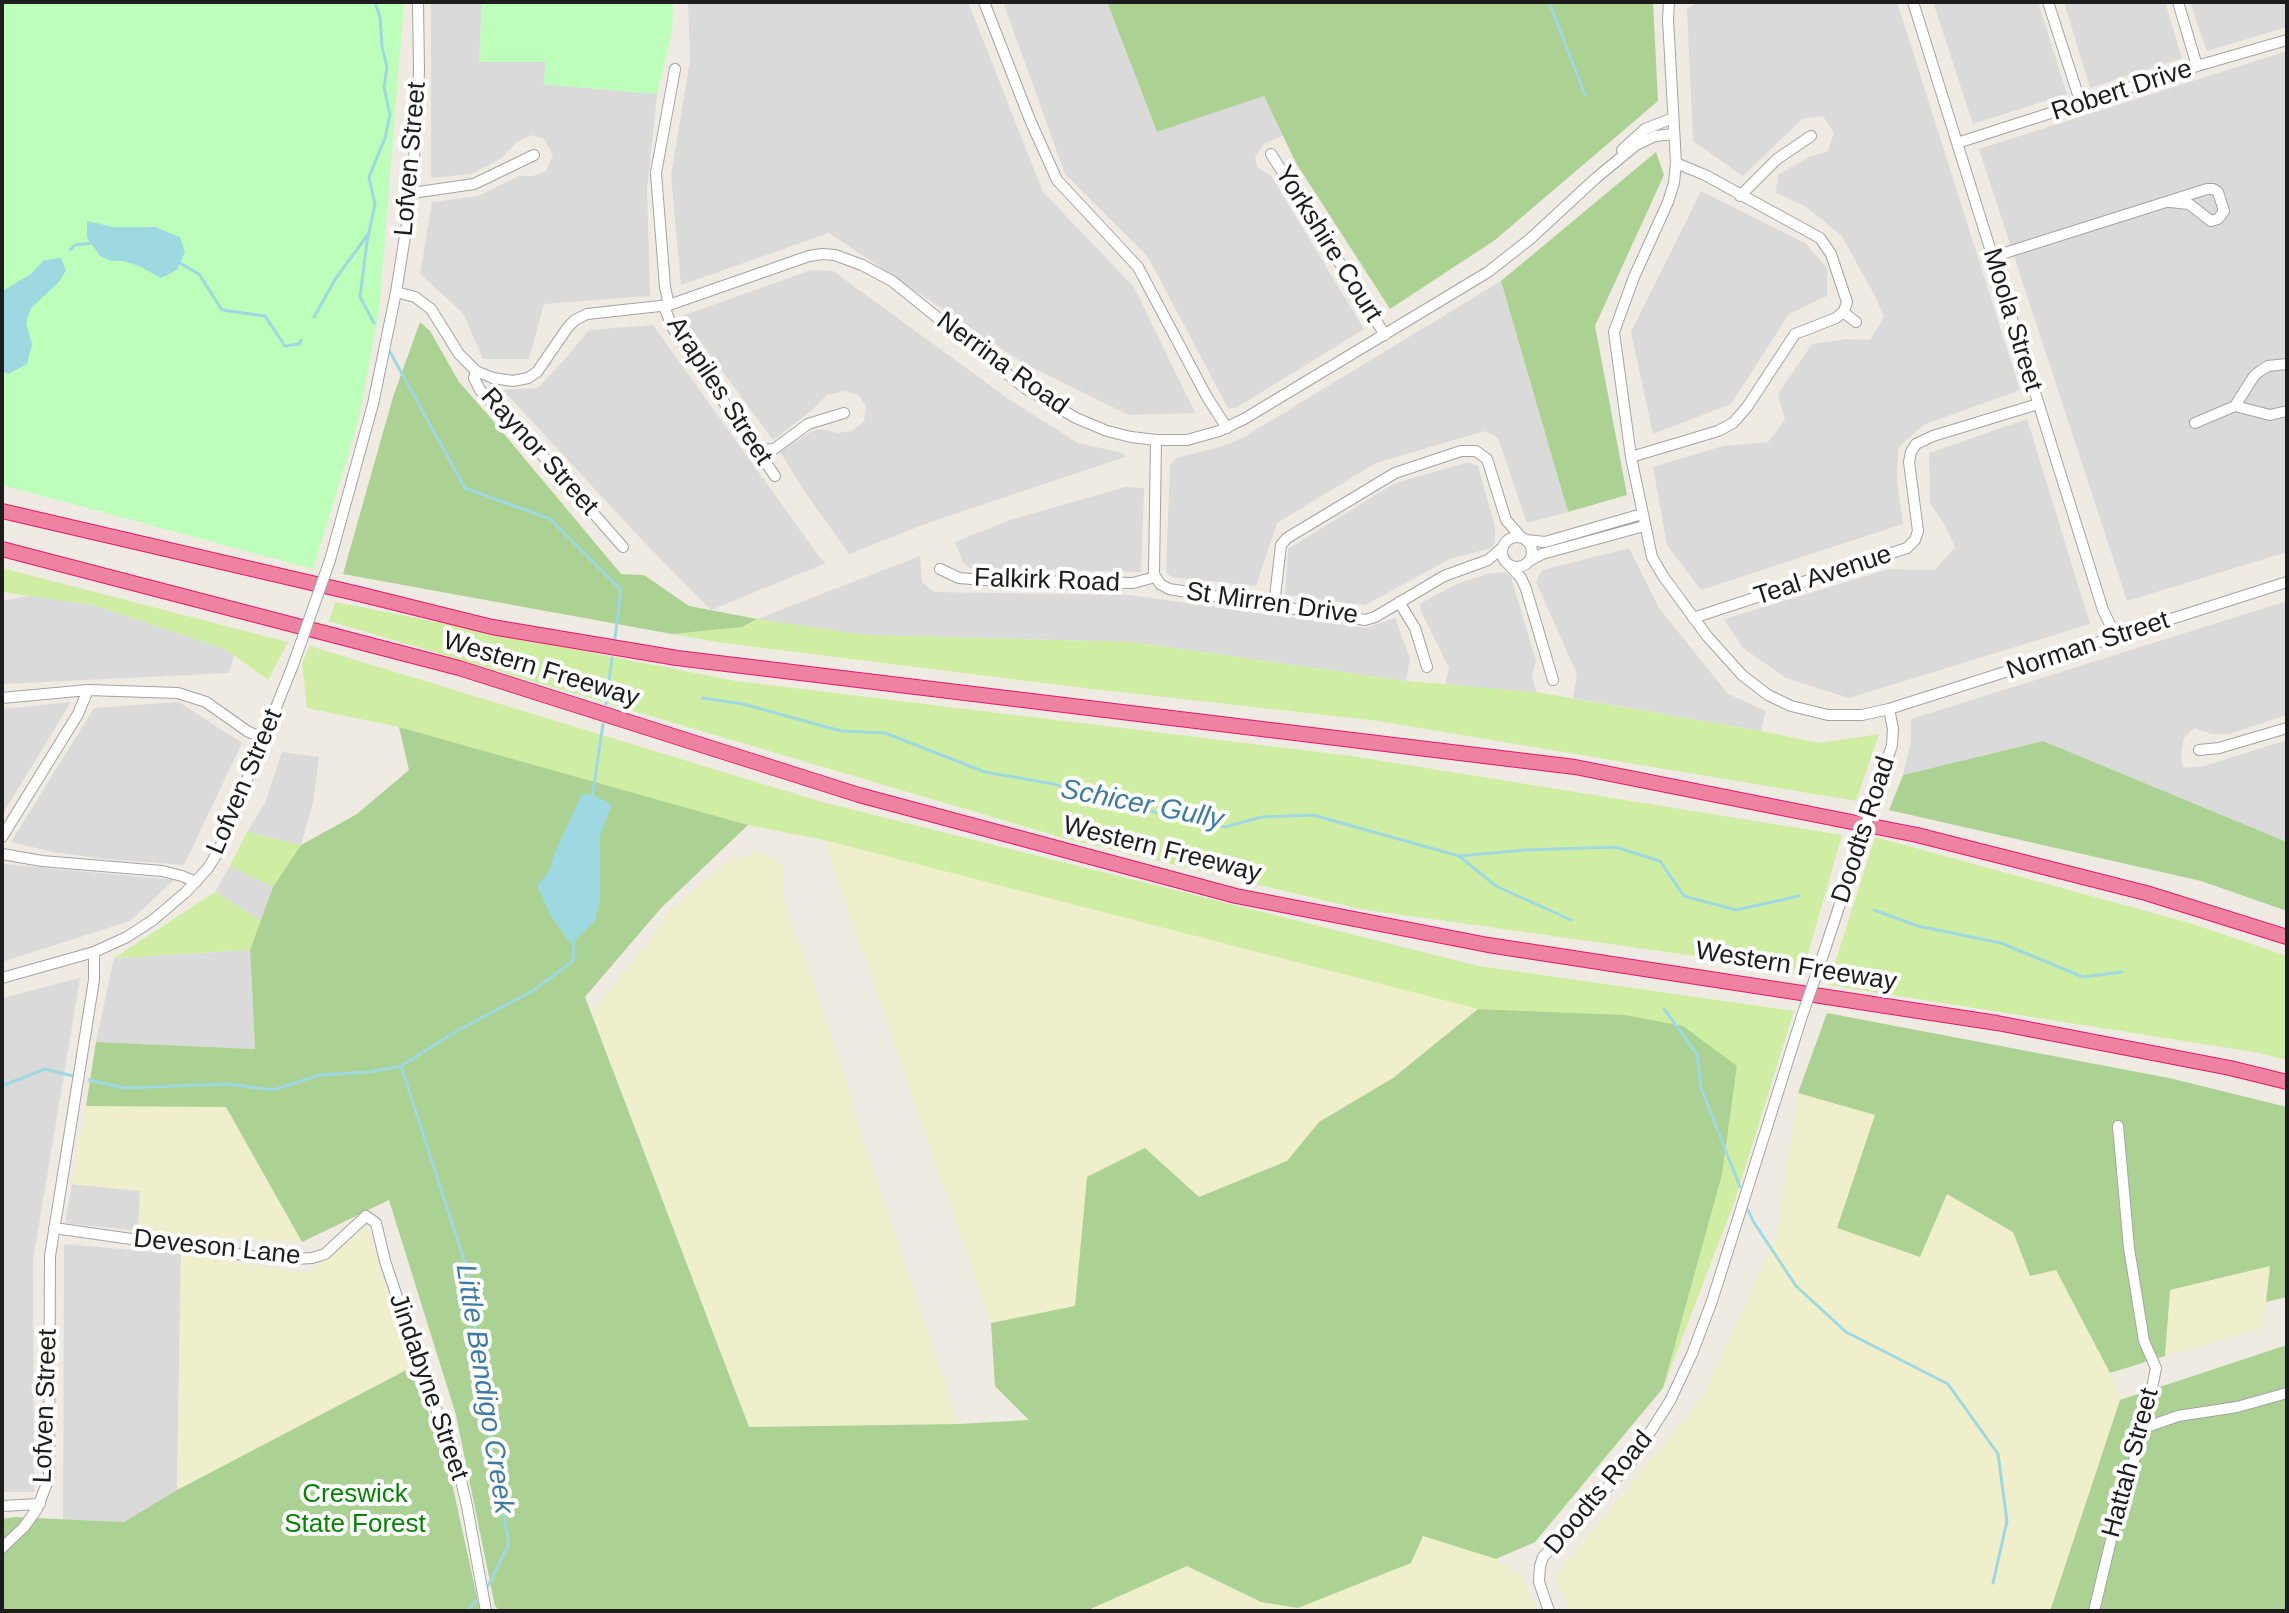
<!DOCTYPE html>
<html>
<head>
<meta charset="utf-8">
<style>
  body { margin:0 }
  #map { position:relative; width:2289px; height:1613px; overflow:hidden; background:#efeae2; font-family:Helvetica,sans-serif }
  canvas { display:block }
  .frame { position:absolute; inset:0; border:4px solid #1d1d1d; pointer-events:none }
</style>
</head>
<body>
<div id="map">
<canvas width="2289" height="1613"></canvas>
<div class="frame"></div>
</div>
<script>
const ctx = document.querySelector('canvas').getContext('2d');
ctx.lineJoin = 'round';
function fill(path, color) { ctx.fillStyle = color; ctx.fill(path, 'evenodd'); }
const poly = rows => new Path2D(rows.map(r => 'M' + r).join(''));
function stroke(path, color, width, dash) { ctx.strokeStyle = color; ctx.lineWidth = width; ctx.lineCap = dash ? 'butt' : 'round'; ctx.setLineDash(dash || []); ctx.stroke(path); }
function drawText(font, color, halo, rows, align = 'center') {
  ctx.font = font + ' Helvetica,sans-serif'; ctx.lineWidth = 8; ctx.setLineDash([]); ctx.textBaseline = 'middle'; ctx.strokeStyle = halo; ctx.fillStyle = color; for (const [text, x, y, turn = 0] of rows) {
    ctx.save(); ctx.translate(x, y); ctx.rotate((+turn || 0) * Math.PI / 180); ctx.textAlign = isNaN(turn) ? turn : align; if (halo) ctx.strokeText(text, 0, 0); ctx.fillText(text, 0, 0); ctx.restore();
  }
}
const residential = poly([
  [431,2,482,2,479,62,546,62,544,84,657,94,647,189,650,296,544,304,529,359,483,359,463,313,420,274,432,202,478,196,519,176,533,176,546,171,553,155,544,139,531,135,517,142,499,160,471,174,431,178],
  [688,2,744,2,755,4,767,2,968,2,1043,192,1134,287,1195,413,1129,415,1023,363,829,233,681,285,671,176,690,60],
  [1003,2,1107,2,1157,132,1264,96,1283,136,1265,143,1255,156,1257,167,1271,176,1364,329,1236,408,1228,408,1148,257,1065,174],
  [1697,2,1897,2,2020,390,1923,425,1898,448,1897,481,1903,524,1701,590,1667,545,1653,467,1723,446,1768,442,1785,420,1778,394,1812,344,1847,339,1870,340,1884,317,1875,296,1841,235,1805,206,1776,193,1778,175,1809,157,1828,151,1834,133,1823,116,1802,119,1743,176,1693,141,1687,9],
  [1933,2,2038,2,2067,94,1973,124],
  [2064,2,2165,2,2182,58,2090,88],
  [2190,2,2287,2,2287,27,2207,51],
  [2287,51,2287,552,2127,601,1979,149],
  [1701,191,1805,243,1827,268,1827,296,1789,314,1731,404,1653,434,1631,332],
  [811,270,833,271,1010,400,1078,443,1123,453,1125,457,928,523,849,554,807,495,780,452,812,431,821,429,838,433,852,431,864,421,866,406,859,395,845,391,827,395,811,411,773,440,682,316],
  [1501,281,1568,512,1527,523,1498,438,1485,431,1376,463,1277,523,1256,586,1171,577,1166,572,1170,466,1176,458,1220,447,1244,437],
  [653,325,820,558,826,563,711,610,642,540,503,390,538,388,565,359,589,330],
  [2027,419,2090,624,1849,698,1786,678,1743,648,1724,619,1889,569,1935,570,1955,547,1943,522,1930,503,1929,453],
  [1469,462,1478,466,1495,527,1495,542,1491,548,1450,559,1365,605,1285,595,1288,549,1395,483],
  [1125,487,1144,488,1141,572,969,568,963,562,955,542,1010,520],
  [1629,548,1659,608,1728,694,1766,711,1761,731,1573,698,1577,674,1536,582,1542,570],
  [920,556,922,582,934,592,1129,595,1366,628,1395,618,1410,658,1406,681,1133,642,867,635,852,637,757,619],
  [1505,572,1511,577,1536,661,1532,674,1536,692,1445,686,1449,668,1420,609,1421,603,1457,584,1487,574],
  [33,595,94,605,225,649,234,655,229,673,2,684,2,601],
  [2287,601,2287,715,2229,734,2212,734,2194,728,2184,738,2181,755,2183,768,2204,766,2287,740,2287,842,2043,741,1903,775,1911,741,1911,719],
  [71,702,2,815,2,709],
  [179,702,242,743,184,865,106,859,53,852,11,842,94,708],
  [282,752,319,757,313,802,301,845,247,832,265,803],
  [2,864,4,864,174,880,130,921,2,962],
  [230,866,273,887,261,921,215,892],
  [250,950,255,1049,96,1042,114,958],
  [80,978,33,1260,34,1492,2,1492,2,998],
  [72,1184,141,1191,138,1231,65,1223],
  [64,1244,181,1254,177,1490,124,1522,63,1519]
]);
const farmland = poly([
  [824,840,1478,1009,1393,1078,1319,1122,1287,1161,1199,1197,1145,1148,1075,1306,991,1323],
  [757,852,783,865,784,901,837,1052,860,1130,959,1424,749,1427,592,1012,649,941,668,912,729,860],
  [1798,1093,1875,1115,1946,1194,2013,1232,2030,1276,2056,1269,2110,1373,2120,1400,2050,1611,1570,1611,1555,1576,1705,1393,1776,1238],
  [86,1106,226,1107,302,1242,138,1231,140,1191,72,1184],
  [359,1223,369,1231,410,1368,177,1490,181,1254,307,1273],
  [2270,1266,2262,1328,2165,1356,2170,1290],
  [1423,1535,1496,1559,1521,1575,1537,1611,1086,1611,1187,1566,1261,1602]
]);
const grass = poly([
  [2,568,288,642,268,680,225,649,94,605,2,592],
  [335,602,736,681,1352,756,1842,835,1803,971,1360,909,1067,839,329,621],
  [757,619,867,635,1133,642,1406,681,1536,692,1761,731,1819,743,1879,734,1856,801,1378,721,1075,687,723,643,672,634,742,627],
  [310,646,822,802,1479,966,1794,1011,1735,1200,1663,1388,1722,1175,1737,1066,1625,1015,1478,1009,824,840,748,825,399,727,307,708,302,663],
  [247,832,301,845,273,887,230,866],
  [1875,837,2190,923,2287,956,2287,1060,2254,1052,1828,985],
  [215,892,261,921,250,950,114,958]
]);
const forest = poly([
  [1107,2,1653,2,1658,101,1495,240,1390,309,1296,163,1264,96,1157,132],
  [1656,152,1664,175,1595,326,1627,495,1568,512,1501,281],
  [420,322,430,331,459,382,489,416,621,574,644,575,689,606,757,619,742,627,672,634,343,574,393,397],
  [399,727,748,825,661,908,585,997,749,1427,959,1424,1029,1420,995,1386,991,1323,1075,1306,1087,1177,1145,1148,1199,1197,1287,1161,1319,1122,1393,1078,1478,1009,1625,1015,1683,1026,1737,1066,1722,1175,1663,1388,1535,1542,1496,1559,1423,1536,1411,1563,1298,1608,1261,1602,1187,1566,1086,1611,500,1611,495,1606,456,1415,389,1200,302,1242,226,1107,86,1106,96,1042,255,1049,250,950,273,887,301,845,357,814,409,770],
  [2043,741,2287,842,2287,911,2201,881,1889,810,1903,775],
  [1827,1013,2169,1078,2287,1107,2287,1297,2266,1302,2270,1266,2170,1290,2165,1356,2110,1373,2056,1270,2030,1276,2013,1232,1947,1194,1920,1257,1837,1228,1875,1115,1798,1093],
  [2287,1345,2287,1611,2050,1611,2120,1400],
  [410,1368,446,1456,480,1611,2,1611,2,1519,15,1517,124,1522,177,1490]
]);
const park = poly([
  [2,2,404,2,379,312,358,422,313,569,2,485],
  [482,2,673,2,672,31,657,94,543,84,546,62,479,62]
]);
const water = poly([
  [87,221,113,227,155,227,180,237,185,252,177,270,161,278,139,266,123,261,111,261,100,256,87,238],
  [61,258,66,270,59,282,31,308,26,323,32,344,27,364,8,374,2,371,2,291,31,274,44,260],
  [582,794,596,796,612,805,600,836,600,899,595,921,571,944,551,916,537,885,549,872,556,850]
]);
const stream = poly([
  [1549,2,1585,95],
  [70,250,75,245,92,243],
  [178,262,199,274,222,310,265,316,285,346,299,344,301,340],
  [314,317,336,278,369,233],
  [374,323,360,297,367,242,375,204,369,177,385,138,390,115,384,87,387,67,382,47,380,17,375,2],
  [390,352,465,488,550,519,621,590,615,638],
  [703,698,743,704,841,731,885,733,985,772,1054,784,1117,804,1225,827,1262,817,1313,815,1459,856,1496,886,1571,920],
  [606,704,612,658],
  [592,799,603,724],
  [1459,856,1525,850,1615,847,1660,861,1684,896,1736,910,1799,896],
  [1874,910,1918,926,2001,943,2083,977,2122,972],
  [1664,1009,1697,1054,1701,1088,1740,1187],
  [89,1080,124,1088,227,1084,273,1090,320,1075,369,1072,401,1066],
  [2,1086,45,1069,73,1076],
  [1748,1210,1753,1221,1796,1286,1846,1332,1948,1384,1998,1454,2007,1521,1993,1583],
  [488,1586,509,1544,491,1445,468,1272,401,1066,457,1031,534,990,573,961,574,941],
  [467,1611,476,1601]
]);
const minor = poly([
  [984,2,1030,120,1057,180,1138,267,1207,397,1227,428],
  [1669,2,1668,19,1676,163,1674,183,1668,202,1634,277,1614,332,1631,457,1652,557,1663,576,1707,636,1742,675,1768,695,1791,706,1828,715,1862,715,1889,709,2287,582],
  [1913,2,2103,610,2116,637],
  [2048,2,2081,104],
  [2178,2,2197,66],
  [1957,143,2197,66,2287,40],
  [1622,150,1645,129,1673,118],
  [1271,154,1385,335],
  [412,193,474,184,534,155],
  [1740,196,1777,159,1811,136],
  [1992,257,2207,189,2213,189,2218,192,2224,211,2218,219,2211,221,2189,204,2170,202],
  [396,292,415,297,431,309,459,354,476,371,493,378,513,381,528,378,537,372,568,327,575,320,587,314,669,305,809,256,822,254,835,255,862,265,892,281,1025,388,1076,418,1107,431,1131,437,1156,440,1187,440,1219,431,1244,419,1488,272,1530,239,1596,178,1636,145,1655,136,1674,134],
  [669,305,665,287,656,173,675,69],
  [664,306,672,327,775,476],
  [1843,312,1856,322],
  [476,371,474,378,480,390,543,456,623,547],
  [2235,406,2254,376,2260,371,2268,366,2287,364],
  [2195,423,2235,406,2270,415,2287,411],
  [1156,440,1154,574,1160,584,1169,589,1365,620,1375,617,1444,576,1488,560,1502,548],
  [756,446,766,450,774,449,808,424,844,413],
  [1631,457,1718,431,1733,423,1747,407,1795,334,1836,318,1844,311,1847,302,1831,254,1820,238,1705,175,1676,163],
  '1502 552a15 15 0 1 1 30 0a15 15 0 1 1-30 0Z',
  [1526,540,1545,542,1642,514],
  [330,560,373,404,396,292,412,193,419,71,418,2],
  [1529,561,1542,554,1644,526],
  [1509,565,1521,578,1526,589,1553,680],
  [940,569,959,578,984,580,1133,583,1155,577],
  [1399,602,1415,628,1427,667],
  [1274,605,1281,545,1287,538,1395,473,1461,451,1476,451,1487,459,1506,520,1521,537],
  [1693,618,1907,548,1915,540,1918,531,1909,462,1911,452,1916,444,1933,436,2038,404],
  [2,698,88,690,178,693,206,702,247,731,264,739],
  [2199,750,2219,748,2287,728],
  [1876,794,1892,745,1893,729,1889,709],
  [2,837,78,714,88,690],
  [2,854,42,861,162,871,182,876,196,882],
  [1823,955,1856,856],
  [2,978,94,952],
  [54,1228,258,1257,294,1259,312,1258,325,1254,366,1216,376,1223,385,1261,431,1398,453,1446,467,1506,486,1611],
  [2144,1428,2178,1416,2237,1407,2287,1393],
  [2,1506,40,1504],
  [2,1548,24,1527,37,1509,49,1478,50,1256,94,980,94,952,127,937,153,920,186,892,208,868,218,852,293,665],
  [1549,1611,1539,1582,1540,1566,1543,1557,1631,1462,1670,1401,1692,1354,1712,1301,1802,1016],
  [2094,1611,2117,1515,2144,1428,2156,1368,2144,1341,2129,1248,2118,1126]
]);
const highway = poly([
  [2,511,359,594,492,627,677,658,1575,767,1917,835,2146,893,2287,937],
  [2,549,459,668,859,795,1236,896,1488,945,1997,1023,2230,1068,2287,1082]
]);
const minorBridge = poly([
  [293,665,330,560],
  [1856,856,1876,794],
  [1802,1016,1823,955]
]);
const streetNames = [
  ["Robert Drive",2122,91,-18],
  ["Lofven Street",411,159,-85],
  ["Yorkshire Court",1328,244,58],
  ["Moola Street",2012,320,73],
  ["Nerrina Road",1002,364,36],
  ["Arapiles Street",719,391,57],
  ["Raynor Street",539,452,48],
  ["Teal Avenue",1823,576,-18],
  ["Falkirk Road",1047,581,2],
  ["St Mirren Drive",1272,604,8],
  ["Norman Street",2088,646,-18],
  ["Western Freeway",541,670,17],
  ["Lofven Street",245,782,-67],
  ["Doodts Road",1864,830,-72],
  ["Western Freeway",1162,850,14],
  ["Western Freeway",1796,967,9],
  ["Deveson Lane",217,1248,6],
  ["Jindabyne Street",428,1387,71],
  ["Lofven Street",46,1406,-88],
  ["Hattah Street",2131,1463,-75],
  ["Doodts Road",1599,1493,-50]
];
const parkNames = [
  ["Creswick",355,1495],
  ["State Forest",355,1525]
];
const waterNames = [
  ["Schicer Gully",1142,805,11],
  ["Little Bendigo Creek",484,1389,81]
];
fill(residential, '#dbdada');
fill(farmland, '#f0efcb');
fill(grass, '#d0eea3');
fill(forest, '#acd293');
fill(park, '#bcfeba');
fill(water, '#9ed9e1');
stroke(stream, '#9ed9e1', 3);
stroke(minor, '#a4a4a4', 12);
stroke(highway, '#e81572', 16);
stroke(minor, '#fff', 10);
stroke(highway, '#ee82a1', 14);
stroke(minorBridge, '#a4a4a4', 12, []);
stroke(minorBridge, '#fff', 10);
drawText('26px', '#1d1d1d', '#fff', streetNames);
drawText('26px', '#048502', '#fff', parkNames);
drawText('italic 28px', '#3d7ba5', '#fff', waterNames);
</script>
</body>
</html>
